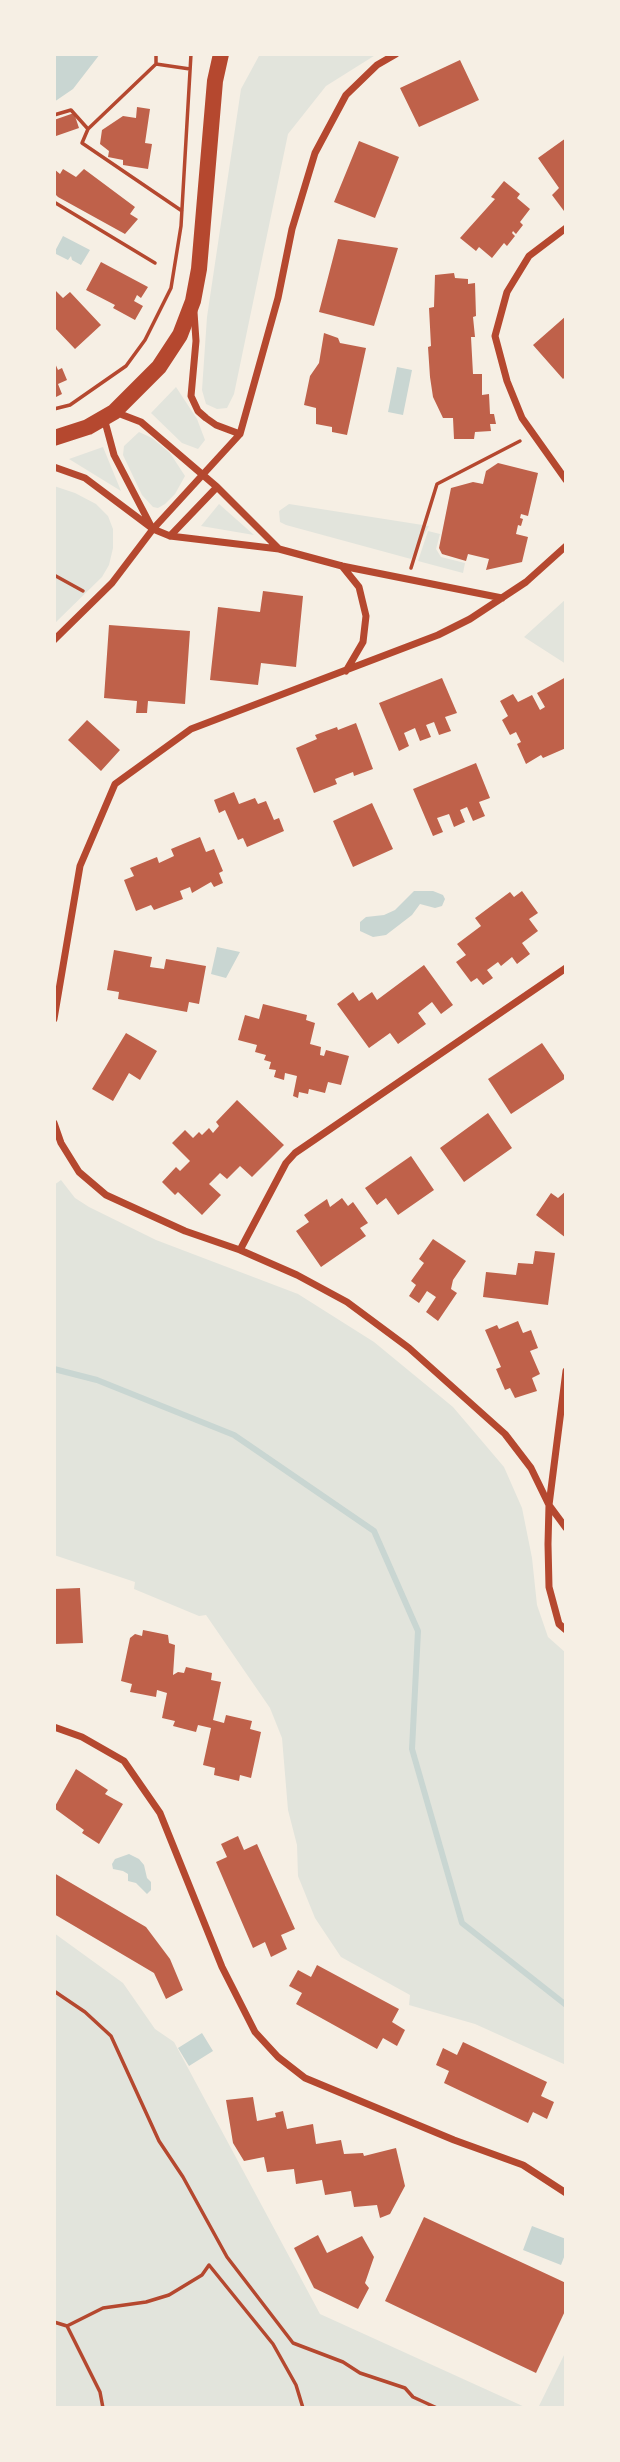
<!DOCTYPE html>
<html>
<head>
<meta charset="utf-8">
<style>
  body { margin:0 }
  #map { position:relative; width:620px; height:2462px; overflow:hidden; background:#f6efe4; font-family:"Fira Sans Condensed",sans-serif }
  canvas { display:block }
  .frame { position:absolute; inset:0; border:56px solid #f6efe4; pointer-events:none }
</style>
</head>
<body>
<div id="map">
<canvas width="620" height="2462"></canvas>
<div class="frame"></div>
</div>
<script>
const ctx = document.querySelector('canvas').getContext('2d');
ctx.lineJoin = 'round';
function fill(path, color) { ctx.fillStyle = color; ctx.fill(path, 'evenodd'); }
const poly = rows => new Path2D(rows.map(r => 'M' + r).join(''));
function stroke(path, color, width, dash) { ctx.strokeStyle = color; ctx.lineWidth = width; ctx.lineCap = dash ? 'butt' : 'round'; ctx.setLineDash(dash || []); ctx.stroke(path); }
const green = poly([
  [260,54,377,54,326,86,288,134,234,394,227,408,217,409,206,404,202,390,207,317,241,89],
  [176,387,197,419,205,440,198,449,182,443,151,413],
  [139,432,152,438,170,453,185,476,175,494,165,504,158,508,153,507,142,495,123,455,124,446],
  [103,447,121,491,69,459],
  [54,486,75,493,96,504,108,516,113,529,113,548,109,565,102,577,54,624],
  [219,504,254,535,201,526],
  [289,504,429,526,411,559,286,525,280,522,279,511],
  [428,531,440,534,436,549,441,557,465,563,463,573,418,561],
  [566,599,566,664,524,637],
  [61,1180,75,1198,89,1207,156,1240,298,1294,374,1342,453,1407,504,1467,522,1508,532,1558,537,1605,548,1637,566,1653,566,2065,475,2024,409,2005,410,1995,341,1957,315,1918,298,1876,297,1845,288,1810,282,1738,270,1708,206,1615,199,1616,134,1589,135,1582,54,1555,54,1185],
  [54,1933,123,1983,155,2029,174,2042,320,2314,527,2408,54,2408],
  [566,2351,566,2408,538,2408]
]);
const water = poly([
  [54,54,100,54,73,89,54,102],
  [63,236,90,250,81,265,72,260,71,256,68,260,54,253],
  [397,367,412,370,403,415,388,412],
  [414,891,433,891,443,895,445,899,442,906,435,908,420,904,412,915,386,935,373,937,360,931,360,922,366,917,384,915,395,910],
  [217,947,240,952,226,978,211,974],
  [129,1854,139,1859,144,1865,147,1878,151,1882,151,1890,147,1894,136,1883,128,1881,128,1874,123,1871,113,1869,112,1864,115,1859],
  [202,2033,213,2051,189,2066,178,2048],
  [532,2226,566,2239,566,2252,561,2265,523,2250]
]);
const stream = poly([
  [54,1369,97,1380,234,1435,374,1531,418,1631,412,1749,462,1923,566,2005]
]);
const building = poly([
  [460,60,479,100,419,127,400,88],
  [137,107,150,109,145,143,152,144,148,169,123,165,123,160,108,157,109,151,100,144,102,130,123,116,136,118],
  [74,113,79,128,56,136,54,120],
  [566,138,566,210,564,211,552,195,559,188,538,158],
  [359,141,399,157,375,218,334,202],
  [54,169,60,174,63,169,76,177,84,169,135,207,130,214,138,219,125,234,58,197,54,193],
  [504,181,520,194,517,198,530,209,520,222,523,225,516,234,513,231,512,233,515,236,507,246,504,243,492,258,479,247,476,251,460,238,495,199,491,197],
  [338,239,398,248,374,326,319,312],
  [101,262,148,287,141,298,137,295,134,301,143,306,135,320,113,308,115,305,86,290],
  [454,273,455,278,468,279,468,284,475,283,476,316,473,317,475,337,471,337,473,374,482,374,482,395,489,394,490,414,494,414,496,424,490,424,491,431,475,432,474,439,454,439,453,418,443,418,433,397,430,377,428,347,431,346,429,308,434,307,435,275],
  [54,289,63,298,70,292,101,325,75,349,54,327],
  [566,316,566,376,563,379,533,345],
  [324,333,338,338,340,343,366,348,347,435,332,432,332,427,316,424,316,408,304,405,310,376,319,363],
  [54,361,58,370,62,368,67,380,58,384,62,394,54,398],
  [498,463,538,473,528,516,521,514,520,518,523,519,521,526,518,525,516,534,528,537,522,562,486,570,489,559,468,554,466,561,442,554,439,548,451,488,473,482,483,484,486,471],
  [263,591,303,596,296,667,261,663,258,685,210,680,218,607,260,612],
  [109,625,190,631,185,704,148,701,147,713,136,713,137,701,104,698],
  [566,677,566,748,543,758,541,755,526,764,517,744,521,742,516,732,510,735,502,720,508,716,500,701,513,694,518,702,532,695,540,710,545,707,537,693],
  [442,678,457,713,445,717,451,731,439,735,434,722,426,725,431,737,420,741,415,728,404,733,409,746,399,751,379,703],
  [87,720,120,750,101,771,68,740],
  [356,723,373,769,354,776,353,772,335,779,337,784,314,793,296,748,317,739,315,735,337,727,338,730],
  [476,763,490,798,479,802,485,816,473,821,467,807,460,810,465,822,454,827,449,814,437,818,443,832,433,836,413,789],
  [234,792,239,804,255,798,258,804,266,801,274,820,279,818,284,831,247,847,243,838,238,840,225,810,219,813,214,800],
  [372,803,393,849,353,867,333,821],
  [200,837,206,852,214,849,223,871,219,873,223,883,214,887,211,882,192,893,190,887,180,891,183,899,154,910,151,905,136,911,124,880,134,876,130,868,157,857,159,863,174,856,171,849],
  [522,891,538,913,529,919,538,931,522,943,530,954,517,964,512,957,501,966,498,962,487,970,493,978,483,985,477,978,471,982,456,962,466,955,457,944,481,926,475,918,510,892,514,897],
  [114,950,152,957,150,967,164,969,166,959,206,966,199,1004,189,1002,187,1012,118,999,119,992,107,990],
  [424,965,453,1005,441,1014,432,1002,418,1013,426,1024,398,1044,390,1033,369,1048,337,1004,353,992,359,1001,372,992,377,1000],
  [263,1004,307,1015,306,1020,315,1023,310,1044,321,1047,320,1055,324,1056,326,1050,349,1056,341,1085,328,1082,325,1093,309,1089,308,1094,299,1092,298,1098,293,1096,297,1076,285,1073,284,1080,274,1077,276,1070,269,1069,271,1062,264,1060,266,1055,255,1052,257,1045,238,1040,245,1015,259,1019],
  [126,1033,157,1051,140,1080,129,1073,113,1101,92,1089],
  [542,1043,566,1078,511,1114,488,1079],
  [237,1100,284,1145,252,1177,240,1166,227,1179,220,1173,209,1184,221,1195,202,1215,178,1192,175,1195,162,1182,176,1167,180,1171,190,1161,172,1143,185,1130,193,1138,199,1132,202,1135,209,1128,213,1133,219,1126,216,1122],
  [488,1113,512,1148,464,1182,440,1148],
  [411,1156,434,1190,398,1215,386,1198,377,1205,365,1188],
  [566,1191,566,1238,536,1215,551,1193,558,1198],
  [342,1198,348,1206,353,1202,368,1223,360,1228,366,1236,321,1267,296,1231,309,1222,304,1215,327,1199,330,1207],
  [433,1239,466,1261,453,1280,451,1289,457,1293,438,1321,426,1312,436,1297,427,1291,419,1303,409,1296,416,1285,411,1281,424,1263,419,1259],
  [535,1251,555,1253,548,1305,483,1297,486,1272,516,1275,518,1263,533,1264],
  [518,1321,523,1333,531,1330,538,1348,530,1351,540,1374,532,1378,537,1391,515,1398,510,1388,505,1390,496,1369,501,1367,485,1330,497,1325,499,1329],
  [80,1588,83,1643,54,1644,54,1589],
  [143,1630,168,1635,169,1643,175,1645,173,1675,178,1672,184,1673,186,1667,212,1673,211,1680,221,1682,213,1720,224,1723,226,1715,252,1721,250,1729,261,1732,251,1778,240,1775,239,1781,214,1775,215,1768,203,1765,211,1728,198,1725,196,1732,173,1726,175,1721,162,1718,167,1693,157,1690,156,1697,130,1692,132,1684,121,1681,130,1638,135,1634,142,1636],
  [76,1769,108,1790,105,1794,123,1804,99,1844,82,1833,84,1830,54,1808],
  [238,1836,244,1850,257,1844,295,1929,281,1935,287,1949,271,1957,265,1942,253,1948,216,1862,227,1857,221,1844],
  [54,1873,146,1927,170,1959,183,1990,166,1999,154,1973,54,1914],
  [317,1965,399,2009,392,2022,405,2030,397,2046,383,2038,377,2049,296,2004,302,1993,289,1986,298,1970,311,1977],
  [463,2042,547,2082,541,2096,554,2102,547,2119,533,2112,528,2123,444,2083,449,2071,436,2065,443,2048,457,2055],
  [253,2097,257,2121,276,2117,275,2113,283,2111,287,2129,313,2124,316,2144,341,2140,344,2154,363,2153,364,2156,396,2148,405,2186,390,2214,380,2218,377,2205,354,2207,351,2191,325,2195,322,2180,296,2184,294,2169,267,2172,264,2157,244,2161,233,2143,226,2100],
  [424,2217,566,2283,566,2309,536,2373,385,2301],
  [318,2235,327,2253,362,2236,374,2257,365,2283,369,2288,358,2309,314,2288,294,2248]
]);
const path = poly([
  [156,64,190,69],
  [54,115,71,110,88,129,156,64,156,54],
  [88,129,82,143,182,211],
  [54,202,155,263],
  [54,409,70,405,126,366,145,340,171,288,181,226,191,54],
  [411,568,437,484,520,441],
  [54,575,83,591],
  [54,1991,85,2012,111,2036,159,2141,183,2177,227,2257,293,2343,343,2362,360,2373,405,2388,413,2397,437,2408],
  [54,2322,67,2326,103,2308,146,2302,169,2295,202,2275,209,2265,273,2344,296,2385,303,2408],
  [67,2326,100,2392,103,2408]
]);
const minor = poly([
  [566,228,529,256,507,292,495,336,507,381,522,418,566,480],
  [194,312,196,341,191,396,198,411,206,418,216,425,240,434],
  [104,418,114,455,151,526],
  [54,467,85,478,153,529,170,536,279,549,217,487,141,422,115,412],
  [170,536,217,487],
  [279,549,342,566,502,598],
  [342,566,359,587,366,616,363,642,346,671],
  [54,640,112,583,153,529,240,434,278,298,292,229,315,153,346,95,377,65,396,54],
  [54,1019,80,866,115,784,191,729,438,635,470,619,526,582,566,546],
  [54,1123,61,1143,79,1172,106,1195,185,1231,240,1250,297,1275,347,1302,409,1348,505,1434,531,1468,549,1505,566,1528],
  [240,1250,286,1163,295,1153,566,968],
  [566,1371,549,1505,548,1544,549,1587,559,1624,566,1630],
  [54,1727,82,1737,124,1761,160,1813,222,1967,255,2032,278,2057,305,2078,454,2140,523,2165,566,2193]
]);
const primary = poly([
  [54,438,88,427,114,412,159,367,180,335,193,301,199,269,215,81,221,54]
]);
fill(green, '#e2e4dc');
fill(water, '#c9d6d2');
stroke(stream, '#c9d6d2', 6);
fill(building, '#bf614a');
stroke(path, '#b5482f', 3.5);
stroke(minor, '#b5482f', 7);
stroke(primary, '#b5482f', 16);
</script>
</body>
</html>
